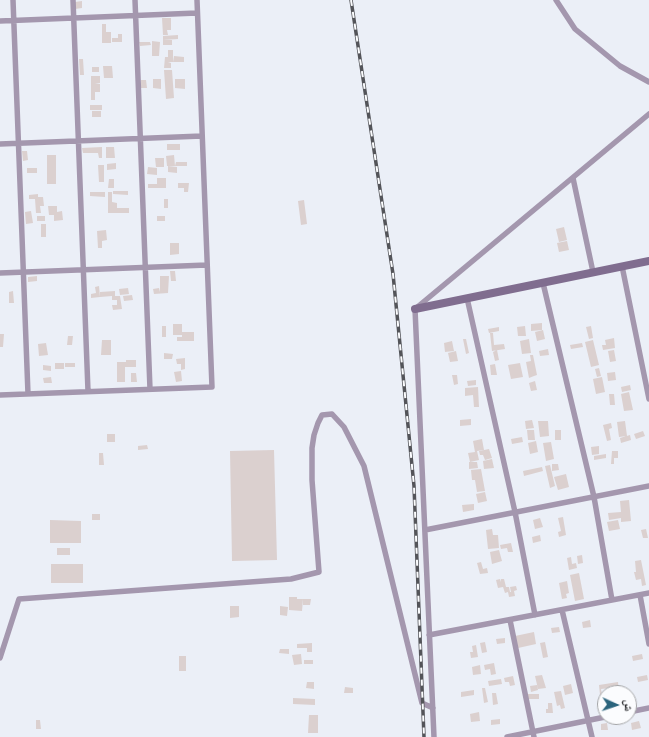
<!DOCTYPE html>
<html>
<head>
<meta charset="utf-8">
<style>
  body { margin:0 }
  #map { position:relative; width:649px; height:737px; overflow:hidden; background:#ebeff7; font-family:"Nunito Sans","Noto Naskh Arabic",sans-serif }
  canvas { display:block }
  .north { position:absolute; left:597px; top:685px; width:40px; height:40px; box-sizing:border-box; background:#fbfcfe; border:1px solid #a5a6a8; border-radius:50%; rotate:93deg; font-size:11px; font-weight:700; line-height:16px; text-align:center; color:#242528 }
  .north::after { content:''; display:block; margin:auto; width:14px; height:18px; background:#2b647d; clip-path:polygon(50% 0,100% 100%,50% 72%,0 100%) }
</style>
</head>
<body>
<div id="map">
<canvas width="649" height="737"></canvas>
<div class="north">ش</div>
</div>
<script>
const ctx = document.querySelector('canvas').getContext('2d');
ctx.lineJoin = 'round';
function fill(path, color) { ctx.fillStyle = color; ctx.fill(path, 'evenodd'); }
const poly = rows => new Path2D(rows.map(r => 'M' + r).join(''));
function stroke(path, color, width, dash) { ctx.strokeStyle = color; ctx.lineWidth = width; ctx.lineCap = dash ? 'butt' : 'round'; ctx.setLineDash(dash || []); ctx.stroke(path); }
const building = poly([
  [82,1,82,8,75,9,75,2],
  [162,18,171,18,171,30,167,30,168,35,163,35],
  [102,24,106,24,106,32,111,32,111,43,102,43],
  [118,34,122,34,122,42,112,42,112,38,118,38],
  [178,35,178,39,163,40,163,36],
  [163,40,172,40,172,45,163,45],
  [152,41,160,42,159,56,152,56],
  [139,42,150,42,151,45,140,46],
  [168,50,173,50,173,62,168,62,171,63,171,68,164,68,165,57,168,57],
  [174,56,184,57,184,62,173,62],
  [79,59,83,59,84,75,80,75],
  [103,66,112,66,113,78,104,78],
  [92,67,99,67,99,72,92,72],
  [164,70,172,70,174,98,166,99],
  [91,76,100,76,100,83,95,83,100,84,100,92,95,92,95,100,91,100],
  [153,79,161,79,161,89,153,88],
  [175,79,185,79,185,89,175,88],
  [141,80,146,80,147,88,141,88],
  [90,105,102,105,102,110,90,110],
  [92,111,101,111,101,117,92,117],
  [167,144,180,144,180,150,167,150],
  [102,147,102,158,99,158,98,153,83,153,82,148],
  [106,147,114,147,115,158,106,158],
  [22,151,27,151,28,160,23,161],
  [47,155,56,155,56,184,47,184],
  [174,155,175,166,167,166,166,156],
  [155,158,164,158,164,167,156,167],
  [176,162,187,162,187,166,175,166],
  [116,163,116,169,107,170,107,164],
  [98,165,104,165,104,182,99,182],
  [168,166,177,167,177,173,168,172],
  [148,167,157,168,157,175,147,174],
  [27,168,37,168,37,173,27,173],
  [157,178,166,178,166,188,148,188,148,184,157,184],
  [109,179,114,179,114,188,108,188],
  [178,183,189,183,188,192,184,192,184,188,178,188],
  [113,191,128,191,128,195,113,194],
  [90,192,105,192,105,197,90,196],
  [108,192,112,192,112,202,117,203,117,213,108,213],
  [38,194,38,197,43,197,44,206,40,206,41,213,36,213,35,199,29,199,29,195],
  [164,199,168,199,168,208,164,208],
  [304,200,307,224,301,225,298,201],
  [48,206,57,206,57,212,62,211,63,220,54,221,54,215,49,215],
  [117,208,129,208,129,213,117,213],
  [31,211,33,223,26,224,25,212],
  [37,216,45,216,45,221,37,221],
  [157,216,165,216,165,221,157,221],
  [41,224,46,224,46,237,41,237],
  [564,227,567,240,559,242,556,229],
  [106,230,107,240,102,241,102,248,98,248,97,231],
  [567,241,569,250,559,252,557,243],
  [170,243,179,243,179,254,170,255],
  [170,271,175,271,176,281,171,281],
  [37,276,37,281,28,282,28,277],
  [160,276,169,276,168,293,154,294,153,289,159,288,160,292],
  [99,286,100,297,91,298,91,294,96,293,95,287],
  [128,288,129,294,120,295,119,289],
  [13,291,14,303,9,303,9,292],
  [115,291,115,296,120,296,122,309,113,310,112,305,117,305,117,300,112,300,112,296,100,297,100,292],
  [132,295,133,300,124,301,123,296],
  [542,323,542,330,531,331,531,324],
  [173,324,182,324,182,335,173,335],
  [162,326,166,326,166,337,162,337],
  [525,326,526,336,518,336,517,327],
  [591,326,593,338,589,339,586,327],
  [499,327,499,331,489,333,488,329],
  [543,330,545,339,537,341,535,332],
  [182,332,194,332,194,341,177,341,177,337,182,337],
  [490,333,493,333,494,345,504,344,505,349,492,351],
  [0,334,4,334,3,347,0,347],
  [68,336,73,336,72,345,67,345],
  [614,338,615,348,603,350,602,345,606,345,605,340],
  [463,339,466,339,469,353,466,354],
  [529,339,531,353,522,354,520,341],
  [102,340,111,340,111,355,101,355],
  [593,340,599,365,591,367,585,342],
  [452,341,454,351,445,352,444,343],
  [46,343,48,355,39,356,38,344],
  [582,343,583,347,571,349,570,345],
  [548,349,549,355,540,356,539,351],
  [497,350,499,360,495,361,493,352],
  [614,350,616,361,610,362,608,351],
  [456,351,458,361,450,362,448,353],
  [164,353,173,354,172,359,164,359],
  [530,355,533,355,537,375,534,376,532,367,534,376,529,378,526,362,531,361],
  [185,358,185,369,181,370,181,364,177,364,176,359],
  [126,360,136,360,136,367,125,367,125,382,117,382,117,362,126,362],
  [55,363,64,363,64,369,55,369],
  [65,363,75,363,75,367,65,367],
  [520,363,523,377,511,379,508,365],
  [495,364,497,375,491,375,490,365],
  [43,365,51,366,51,371,43,370],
  [599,368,601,376,597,377,595,369],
  [181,371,182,381,176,382,174,372],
  [615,372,616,380,608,381,607,373],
  [131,373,136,373,137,382,131,382],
  [452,375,457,375,458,384,454,385],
  [51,377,52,383,44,383,43,378],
  [602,377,605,392,596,394,593,379],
  [476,380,476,385,468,386,467,381],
  [535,381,537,390,531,391,529,383],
  [630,385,631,390,622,392,621,387],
  [478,387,479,407,474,407,473,395,465,396,465,388],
  [629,392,633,410,624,411,621,394],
  [609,394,614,394,615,405,610,405],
  [471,419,471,425,460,426,460,420],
  [532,420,534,428,526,429,525,421],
  [538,421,548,421,549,436,540,437],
  [625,421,627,436,619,437,617,422],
  [611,423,612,428,609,429,611,440,607,441,603,425],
  [527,430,534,430,535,440,528,440],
  [555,430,561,430,561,440,555,440],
  [643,431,645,436,636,439,634,434],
  [107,434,115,434,115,442,107,442],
  [630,435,631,440,621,443,620,438],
  [522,437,523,442,512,444,511,439],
  [482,439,484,450,477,451,479,460,470,462,468,453,475,452,473,441],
  [536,441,538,452,530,454,528,443],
  [551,442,554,459,546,461,543,443],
  [147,445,148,449,138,450,138,446],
  [599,446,599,454,592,455,591,447],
  [489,449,492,458,485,460,483,455,480,455,479,451],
  [274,450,277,560,232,561,230,451],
  [612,451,618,451,618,458,614,458,614,464,611,464],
  [99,453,103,453,104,465,99,465],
  [606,454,606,458,594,460,594,456],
  [492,459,494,468,484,469,483,461],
  [469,462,477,462,478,468,469,469],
  [552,464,558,464,559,470,552,471],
  [550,465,555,486,550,488,545,466],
  [542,467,543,471,524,476,523,471],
  [481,469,485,491,477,492,475,480,472,480,471,470],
  [566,474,569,487,558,490,554,477],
  [485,492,487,501,478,503,476,494],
  [629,500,631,521,621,522,621,518,609,520,608,513,621,512,620,501],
  [474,504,474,510,463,512,462,505],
  [92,514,100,514,100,520,92,520],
  [563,517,566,535,559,537,558,532,561,531,558,518],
  [540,518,543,527,535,529,533,520],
  [50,520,81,521,81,543,50,543],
  [618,520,620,529,609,531,607,522],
  [492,529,493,535,498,535,499,548,488,549,486,530],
  [646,529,648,538,643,538,641,530],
  [540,535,541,541,533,543,532,537],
  [511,543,513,552,508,552,507,548,501,549,500,545],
  [57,548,70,548,70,555,57,555],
  [499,550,502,561,492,564,490,552],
  [582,555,583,563,578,564,577,556],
  [571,557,572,564,576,563,577,568,569,570,567,558],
  [641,560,646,585,642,586,641,579,636,580,634,572,636,572,635,561],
  [481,562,483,569,487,568,488,573,480,574,477,563],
  [51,564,83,564,83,583,51,583],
  [579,573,584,599,575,601,570,575],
  [500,579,501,582,501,579,504,579,506,587,509,587,510,592,511,592,510,587,516,586,517,590,514,591,515,596,509,597,508,592,505,593,503,587,498,588,496,580],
  [567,581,569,593,566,594,567,598,562,599,559,583],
  [289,597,297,597,297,599,303,599,302,611,289,610],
  [303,599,311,599,310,605,303,605],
  [230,606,239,606,239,617,230,618],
  [280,606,288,607,287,616,280,615],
  [590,620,591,627,583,628,582,622],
  [559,627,560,632,552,633,551,628],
  [534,632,536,644,518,648,515,636],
  [505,638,505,643,497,644,496,639],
  [485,642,487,652,482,653,480,643],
  [545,642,548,657,543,658,540,643],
  [312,643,312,652,307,652,307,648,297,648,297,644],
  [476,645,478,657,471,658,470,652,473,652,472,646],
  [280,649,289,649,289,654,279,653],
  [301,654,302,664,294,665,292,655],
  [642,654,643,659,633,661,632,656],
  [179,656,186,656,186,671,179,671],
  [304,660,313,660,313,664,304,664],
  [494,663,496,674,491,675,490,669,485,670,484,665],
  [480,665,481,674,473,675,472,667],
  [542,675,546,688,538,689,535,676],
  [647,675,648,680,638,682,637,677],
  [513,676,515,685,510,686,509,682,505,682,504,678],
  [501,679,502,684,489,686,488,681],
  [307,682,314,682,314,689,306,688],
  [618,682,619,693,611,693,610,688,601,689,602,695,600,695,599,685],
  [571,684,573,693,565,695,563,686],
  [537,685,538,690,531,692,530,686],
  [345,687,353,688,353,693,344,693],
  [482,688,485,688,488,702,484,703],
  [474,690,474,695,461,697,461,692],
  [561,691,565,708,561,709,560,705,557,706,554,692],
  [492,693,496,693,498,704,493,705],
  [528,694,539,694,539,699,528,699],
  [293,698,315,699,315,705,293,704],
  [548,703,552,703,553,713,546,713,546,709,548,709],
  [479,712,480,721,471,722,470,714],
  [309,715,318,715,318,733,308,733],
  [500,719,500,724,491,725,491,720],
  [36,720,40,720,41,729,36,729],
  [639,721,641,728,632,730,631,723],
  [607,723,608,730,601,730,601,724]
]);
const street = poly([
  [13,0,28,394],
  [73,0,88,391],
  [135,0,150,389],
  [556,0,575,29,620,66,649,82],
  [0,21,197,13],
  [0,144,202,136],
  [573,178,593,272],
  [622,266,649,399],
  [0,273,207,265],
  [543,283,594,497,612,600],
  [467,298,515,512,535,615],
  [0,395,212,387,197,0],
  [425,530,649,486],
  [640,595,649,644],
  [562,610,592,737],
  [510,620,534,737],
  [429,635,649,593],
  [0,658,19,599,291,579,319,572,312,480,312,448,314,435,318,423,322,415,332,414,344,427,364,466,422,703,433,708],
  [629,712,649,708],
  [434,737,415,309,649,114],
  [507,737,605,717]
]);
const secondary = poly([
  [415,309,649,261]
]);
const rail = poly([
  [351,0,393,274,414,486,424,737]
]);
fill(building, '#dbd0cf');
stroke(street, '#a497ae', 5.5);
stroke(secondary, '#806d8f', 8);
stroke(rail, '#535459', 3.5);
stroke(rail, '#fbfcfe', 2, [6]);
</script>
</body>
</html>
